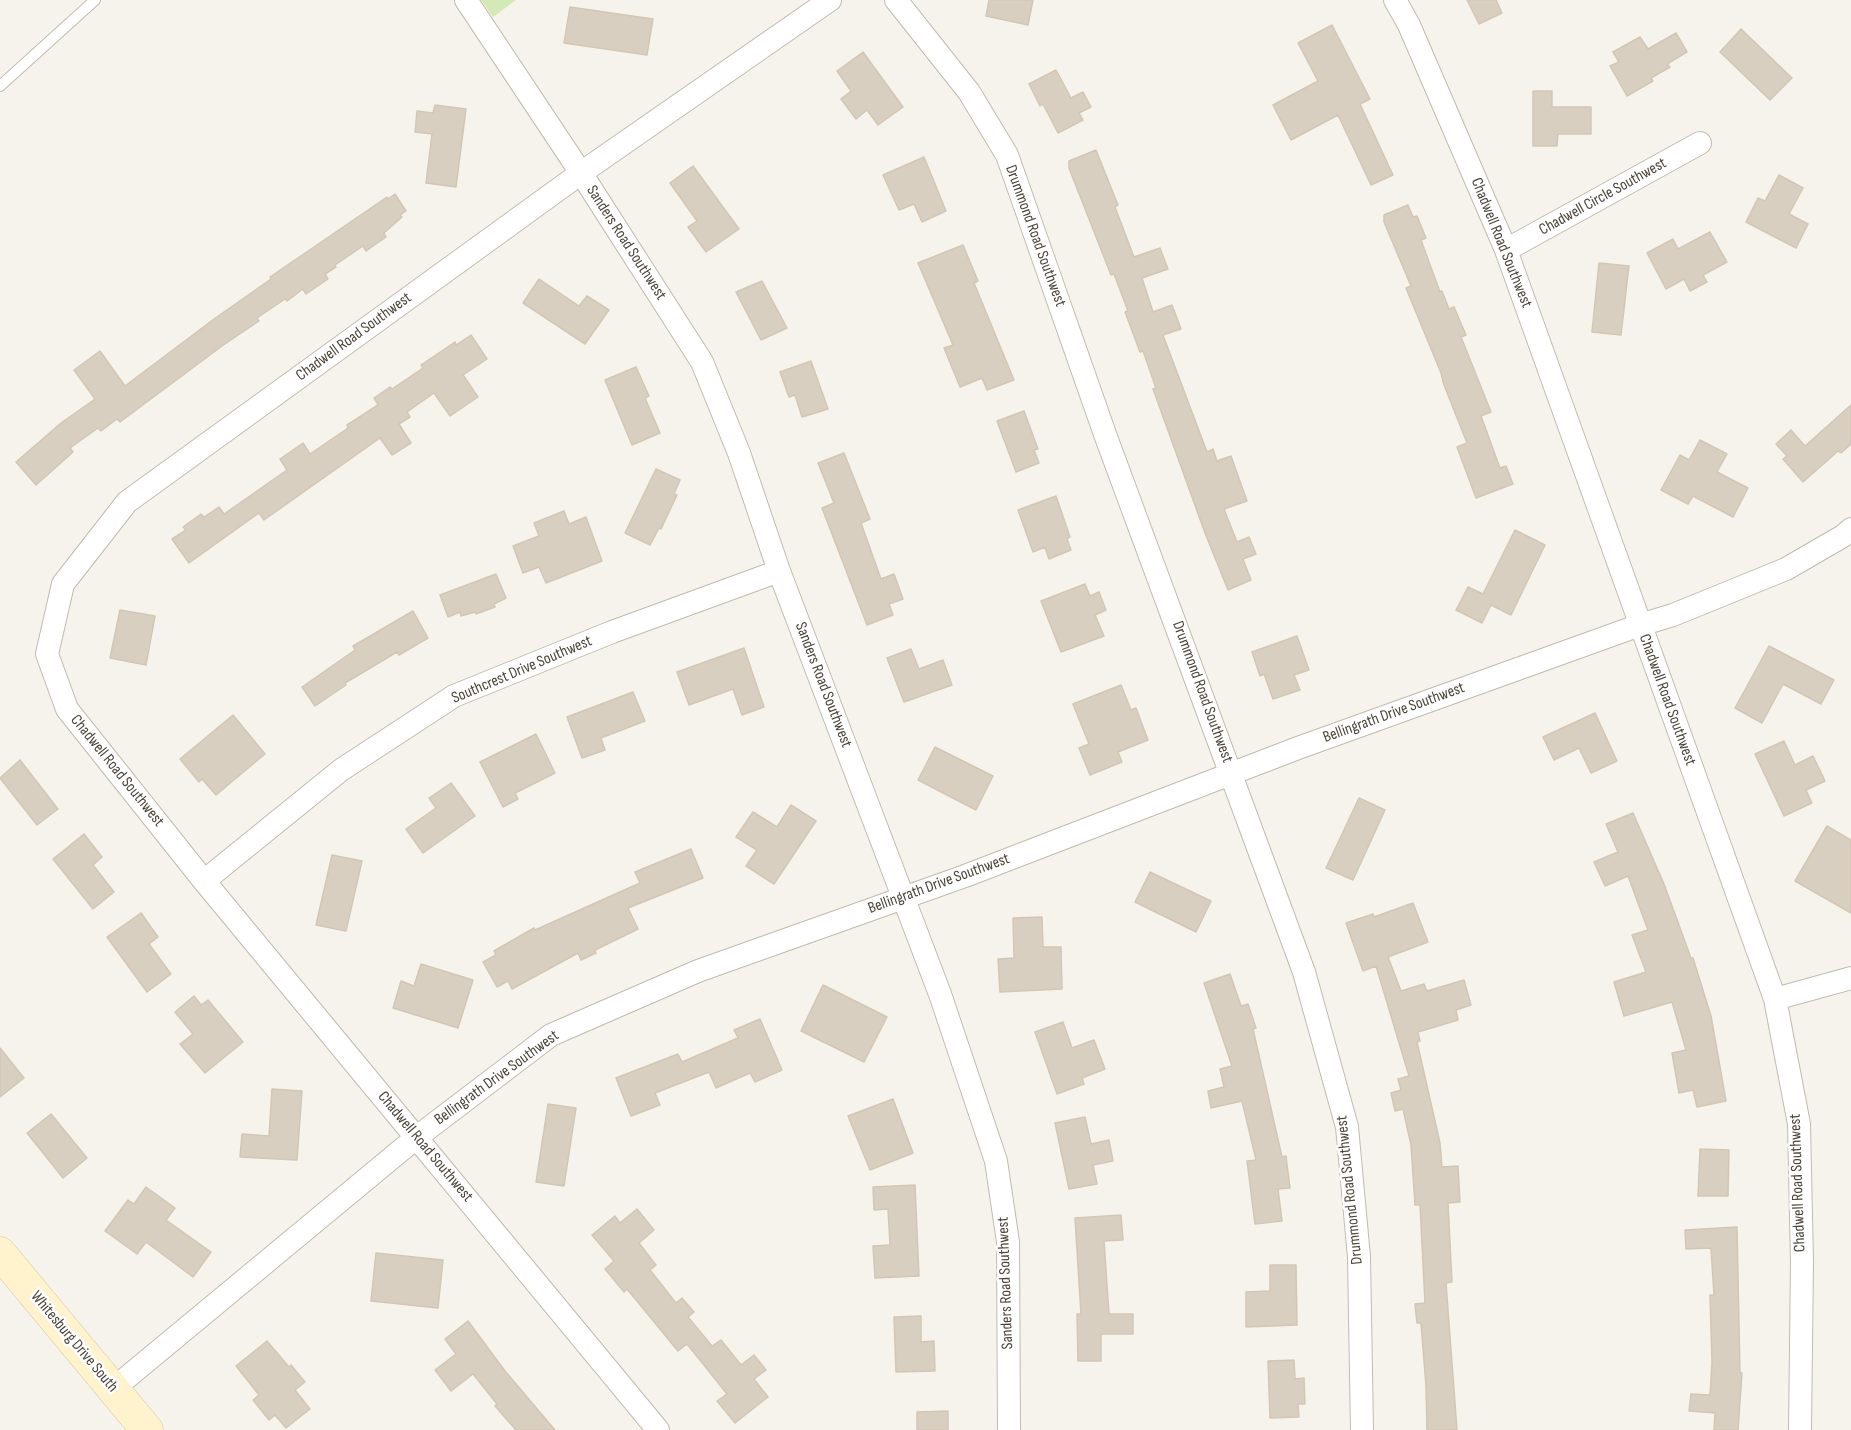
<!DOCTYPE html>
<html>
<head>
<meta charset="utf-8">
<style>
  body { margin:0 }
  canvas { display:block; background:#f6f3ec }
</style>
</head>
<body>
<canvas width="1851" height="1430"></canvas>
<script>
const ctx = document.querySelector('canvas').getContext('2d');
ctx.lineJoin = 'round';
function fill(path, color) { ctx.fillStyle = color; ctx.fill(path, 'evenodd'); }
const poly = rows => new Path2D(rows.map(r => 'M' + r).join(''));
function stroke(path, color, width, dash) { ctx.strokeStyle = color; ctx.lineWidth = width; ctx.lineCap = dash ? 'butt' : 'round'; ctx.setLineDash(dash || []); ctx.stroke(path); }
function drawText(font, color, halo, rows, align = 'center') {
  ctx.font = font + ' "Sofia Sans Condensed",sans-serif'; ctx.lineWidth = 5; ctx.setLineDash([]); ctx.textBaseline = 'middle'; ctx.strokeStyle = halo; ctx.fillStyle = color; for (const [text, x, y, turn = 0] of rows) {
    ctx.save(); ctx.translate(x, y); ctx.rotate((+turn || 0) * Math.PI / 180); ctx.textAlign = isNaN(turn) ? turn : align; if (halo) ctx.strokeText(text, 0, 0); ctx.fillText(text, 0, 0); ctx.restore();
  }
}
const green = poly([
  [481,0,516,0,493,17]
]);
const building = poly([
  [989,0,1033,0,1028,25,986,16,989,0],
  [1467,0,1496,0,1502,13,1479,24,1467,0],
  [570,7,653,19,647,55,564,43,570,7],
  [1332,25,1370,99,1360,104,1393,175,1371,185,1338,115,1291,140,1273,105,1318,81,1298,43,1332,25],
  [1741,29,1792,78,1770,100,1720,52,1741,29],
  [1676,33,1687,52,1667,64,1670,67,1651,78,1653,81,1627,96,1610,66,1619,62,1613,52,1640,37,1648,49,1676,33],
  [863,52,903,107,878,125,867,110,856,119,841,99,851,91,837,71,863,52],
  [1056,70,1071,98,1083,92,1091,107,1079,113,1083,120,1058,133,1043,104,1040,106,1029,84,1056,70],
  [1533,91,1552,91,1552,107,1591,107,1591,134,1558,134,1557,146,1533,146,1533,91],
  [435,105,466,109,456,187,426,183,432,134,415,132,417,111,433,113,435,105],
  [1096,150,1118,205,1115,207,1134,257,1160,248,1168,269,1142,278,1153,312,1172,305,1181,329,1163,335,1207,452,1213,449,1217,461,1231,456,1247,501,1224,509,1237,542,1249,537,1256,554,1243,559,1251,580,1228,590,1205,533,1153,389,1156,388,1143,351,1140,352,1125,312,1128,311,1114,274,1111,275,1069,168,1069,161,1096,150],
  [924,157,946,211,922,222,914,204,899,210,883,175,924,157],
  [693,166,739,229,706,252,688,227,697,221,670,183,693,166],
  [1779,175,1803,188,1789,214,1808,224,1796,248,1746,222,1758,198,1765,201,1779,175],
  [395,194,406,211,400,215,402,217,384,233,386,237,366,251,363,246,335,265,336,267,325,274,328,279,306,294,303,289,287,301,285,299,257,318,259,321,222,346,120,422,117,419,101,431,98,428,70,448,73,452,36,485,16,462,61,423,95,399,74,370,100,351,125,386,214,319,271,279,270,277,387,197,388,199,395,194],
  [1408,205,1413,217,1417,216,1426,238,1421,240,1440,292,1442,291,1449,309,1454,307,1466,335,1461,337,1491,412,1481,416,1500,468,1506,466,1513,484,1476,498,1457,447,1467,443,1444,385,1441,373,1406,288,1411,286,1384,222,1384,215,1408,205],
  [1710,232,1727,262,1703,275,1707,282,1690,291,1684,279,1666,289,1647,253,1673,239,1678,249,1710,232],
  [963,245,978,281,974,283,1014,380,987,390,982,378,960,387,944,348,953,345,918,263,963,245],
  [1599,263,1629,266,1621,335,1592,332,1599,263],
  [539,279,579,306,587,296,609,310,585,344,523,303,539,279],
  [762,281,787,328,761,340,736,292,762,281],
  [471,335,487,359,463,375,478,397,450,416,434,393,407,412,410,417,399,424,411,443,392,455,380,438,264,520,259,513,189,563,172,539,186,530,183,527,201,514,204,517,219,507,224,514,287,470,280,459,303,443,310,454,348,428,347,425,378,405,374,398,390,387,392,389,423,368,421,365,455,342,456,345,471,335],
  [811,361,828,409,802,417,795,395,789,397,780,372,811,361],
  [636,367,649,396,645,398,660,433,632,445,605,380,636,367],
  [1851,405,1851,444,1841,453,1838,451,1803,482,1783,459,1787,456,1776,444,1791,430,1805,446,1851,405],
  [1024,411,1038,449,1034,450,1039,463,1016,472,997,421,1024,411],
  [1700,440,1727,454,1717,472,1748,488,1733,517,1693,496,1688,504,1661,490,1680,455,1689,460,1700,440],
  [844,453,870,519,861,523,881,579,894,574,903,599,889,604,893,615,867,625,822,508,834,503,818,463,844,453],
  [656,469,680,480,674,494,677,495,661,529,659,528,650,545,625,533,656,469],
  [1056,496,1070,537,1067,539,1071,550,1049,559,1045,547,1033,552,1018,510,1056,496],
  [564,511,569,524,586,517,602,561,546,583,539,567,523,573,513,546,539,536,534,523,564,511],
  [1515,530,1545,545,1511,615,1491,605,1482,623,1456,610,1468,587,1483,594,1515,530],
  [496,574,506,598,494,604,495,607,476,614,475,612,461,616,460,612,448,617,440,595,496,574],
  [1085,584,1090,596,1099,592,1106,610,1095,615,1104,636,1061,652,1041,601,1085,584],
  [120,610,155,616,146,665,110,658,120,610],
  [413,611,428,638,399,655,397,652,345,683,346,685,315,706,302,687,355,650,353,646,413,611],
  [1297,636,1309,670,1294,675,1300,690,1273,699,1264,674,1260,676,1252,652,1297,636],
  [1769,646,1834,680,1821,704,1783,684,1762,723,1735,708,1769,646],
  [744,648,764,707,742,715,733,689,689,705,677,672,744,648],
  [911,649,919,669,943,660,952,685,904,702,887,658,911,649],
  [1121,685,1131,710,1136,708,1148,740,1118,752,1122,762,1090,775,1079,748,1089,744,1073,704,1121,685],
  [633,692,645,721,601,738,605,750,582,758,567,717,633,692],
  [1595,713,1617,761,1591,773,1579,748,1554,760,1543,737,1595,713],
  [233,715,265,754,216,795,202,779,199,782,180,759,233,715],
  [536,734,555,773,515,793,518,799,503,807,480,762,536,734],
  [1784,741,1795,765,1813,756,1825,781,1806,790,1812,803,1784,816,1755,754,1784,741],
  [935,747,993,776,976,810,918,780,935,747],
  [20,760,58,809,37,825,0,778,20,760],
  [451,783,475,816,423,853,406,829,436,808,429,798,451,783],
  [1359,798,1385,810,1353,880,1326,868,1359,798],
  [791,805,816,821,774,884,746,866,757,850,736,837,753,812,777,827,791,805],
  [1633,813,1664,884,1691,958,1693,958,1711,1016,1726,1101,1697,1107,1693,1090,1679,1093,1672,1053,1686,1050,1672,1002,1624,1016,1614,982,1646,972,1632,935,1648,930,1628,876,1605,886,1594,862,1618,852,1606,824,1633,813],
  [1827,826,1851,840,1851,913,1795,881,1827,826],
  [84,834,102,857,93,865,114,892,93,909,53,859,84,834],
  [691,849,703,878,628,908,638,929,595,950,596,953,581,960,578,953,512,989,508,981,497,987,483,962,496,955,494,951,534,928,535,930,640,883,635,872,691,849],
  [332,855,362,861,346,931,316,925,332,855],
  [1150,872,1211,901,1196,932,1135,902,1150,872],
  [1413,903,1428,942,1388,957,1401,991,1424,984,1427,991,1464,980,1471,1005,1456,1010,1458,1020,1418,1032,1420,1041,1417,1042,1440,1143,1442,1167,1458,1166,1460,1202,1448,1203,1452,1282,1446,1283,1457,1430,1427,1430,1426,1386,1421,1323,1417,1323,1415,1304,1425,1303,1420,1205,1415,1205,1411,1145,1403,1109,1395,1111,1391,1093,1401,1090,1398,1079,1409,1076,1376,966,1363,971,1346,923,1373,914,1374,917,1413,903],
  [141,913,158,937,149,944,171,974,147,992,107,937,141,913],
  [1042,917,1043,947,1061,947,1062,989,1000,992,998,959,1014,958,1013,918,1042,917],
  [421,964,473,980,458,1028,393,1008,401,981,414,986,421,964],
  [1230,974,1241,1006,1248,1004,1256,1028,1253,1029,1282,1157,1286,1156,1290,1188,1278,1189,1282,1221,1255,1224,1247,1161,1256,1160,1242,1101,1211,1108,1208,1091,1224,1087,1220,1069,1232,1066,1204,983,1230,974],
  [823,985,887,1017,864,1062,801,1031,823,985],
  [194,996,201,1005,208,1000,243,1042,205,1073,180,1044,193,1034,175,1012,194,996],
  [760,1019,782,1070,755,1082,750,1073,716,1088,709,1072,655,1093,660,1105,631,1116,616,1078,678,1054,682,1062,738,1038,734,1030,760,1019],
  [1063,1022,1072,1048,1094,1040,1105,1069,1082,1078,1084,1084,1057,1094,1035,1032,1063,1022],
  [0,1048,24,1078,0,1097,0,1048],
  [272,1089,302,1091,297,1160,240,1157,242,1134,269,1136,272,1089],
  [893,1099,913,1153,870,1170,848,1116,893,1099],
  [548,1104,576,1108,564,1186,536,1182,548,1104],
  [51,1114,87,1158,63,1178,27,1133,51,1114],
  [1085,1117,1091,1144,1109,1140,1113,1161,1093,1165,1097,1184,1069,1189,1055,1123,1085,1117],
  [1700,1149,1729,1150,1728,1196,1698,1196,1700,1149],
  [915,1185,919,1276,875,1278,873,1246,890,1245,888,1209,874,1210,873,1187,915,1185],
  [146,1187,175,1208,166,1220,211,1252,193,1277,146,1242,137,1254,105,1231,128,1200,134,1204,146,1187],
  [637,1209,654,1230,639,1243,656,1265,650,1270,676,1303,682,1298,694,1312,688,1317,712,1346,721,1340,741,1365,754,1355,766,1370,754,1379,768,1397,735,1423,717,1401,727,1394,687,1344,678,1351,627,1289,624,1292,605,1269,614,1261,592,1235,615,1216,620,1223,637,1209],
  [1121,1215,1123,1240,1104,1241,1109,1314,1133,1314,1133,1334,1101,1334,1101,1361,1078,1361,1077,1314,1081,1314,1075,1218,1121,1215],
  [1737,1227,1740,1373,1742,1373,1738,1430,1714,1430,1715,1413,1689,1411,1691,1394,1710,1395,1712,1363,1710,1295,1714,1295,1711,1248,1686,1249,1685,1230,1737,1227],
  [376,1253,443,1260,438,1308,371,1301,376,1253],
  [1270,1265,1296,1265,1297,1325,1246,1327,1246,1292,1270,1291,1270,1265],
  [921,1316,921,1342,934,1341,935,1371,896,1372,894,1317,921,1316],
  [468,1321,505,1371,555,1430,516,1430,495,1406,497,1404,473,1374,451,1391,435,1370,456,1354,445,1339,468,1321],
  [267,1341,289,1367,291,1365,305,1382,295,1390,310,1409,286,1428,275,1415,269,1420,253,1400,259,1395,236,1366,267,1341],
  [1294,1360,1295,1379,1304,1378,1305,1404,1298,1404,1299,1417,1270,1418,1268,1361,1294,1360],
  [948,1411,948,1430,917,1430,917,1412,948,1411]
]);
const service = poly([
  [0,86,95,0]
]);
const minor = poly([
  [466,0,581,173,702,362,739,453,779,571,940,994,996,1161,1008,1242,1009,1430],
  [896,0,969,92,1007,155,1106,437,1304,972,1347,1127,1359,1257,1362,1430],
  [1395,0,1409,25,1506,250,1775,999,1799,1124,1802,1262,1800,1430],
  [1506,250,1700,143],
  [204,881,341,770,454,696,612,632,779,571],
  [1775,999,1851,978],
  [113,1389,417,1137,551,1035,698,971,965,876,1298,748,1640,625,1673,615,1786,569,1843,536,1851,529],
  [658,1430,204,881,67,709,47,654,63,584,127,502,581,173,830,0]
]);
const secondary = poly([
  [0,1253,147,1430]
]);
const streetNames = [
  ["Chadwell Circle Southwest",1603,197,-29],
  ["Drummond Road Southwest",1035,236,70],
  ["Sanders Road Southwest",626,243,57],
  ["Chadwell Road Southwest",1501,243,68],
  ["Chadwell Road Southwest",354,337,-36],
  ["Southcrest Drive Southwest",522,670,-23],
  ["Sanders Road Southwest",823,685,69],
  ["Drummond Road Southwest",1202,692,70],
  ["Chadwell Road Southwest",1667,700,70],
  ["Bellingrath Drive Southwest",1394,713,-20],
  ["Chadwell Road Southwest",117,771,51],
  ["Bellingrath Drive Southwest",939,884,-20],
  ["Bellingrath Drive Southwest",497,1078,-36],
  ["Chadwell Road Southwest",425,1147,50],
  ["Chadwell Road Southwest",1798,1183,-92],
  ["Drummond Road Southwest",1350,1190,-96],
  ["Sanders Road Southwest",1006,1283,-92],
  ["Whitesburg Drive South",74,1342,50]
];
fill(green, '#d2eab5');
fill(building, '#d8cfc1');
stroke(building, '#d3c7b4', 1.5);
stroke(service, '#c2bbae', 12);
stroke(minor, '#c2bbae', 24);
stroke(secondary, '#d6c79b', 33);
stroke(service, '#fff', 10);
stroke(minor, '#fff', 22);
stroke(secondary, '#fff3cd', 32);
drawText('16px', '#4b4439', '#fff', streetNames);
</script>
</body>
</html>
